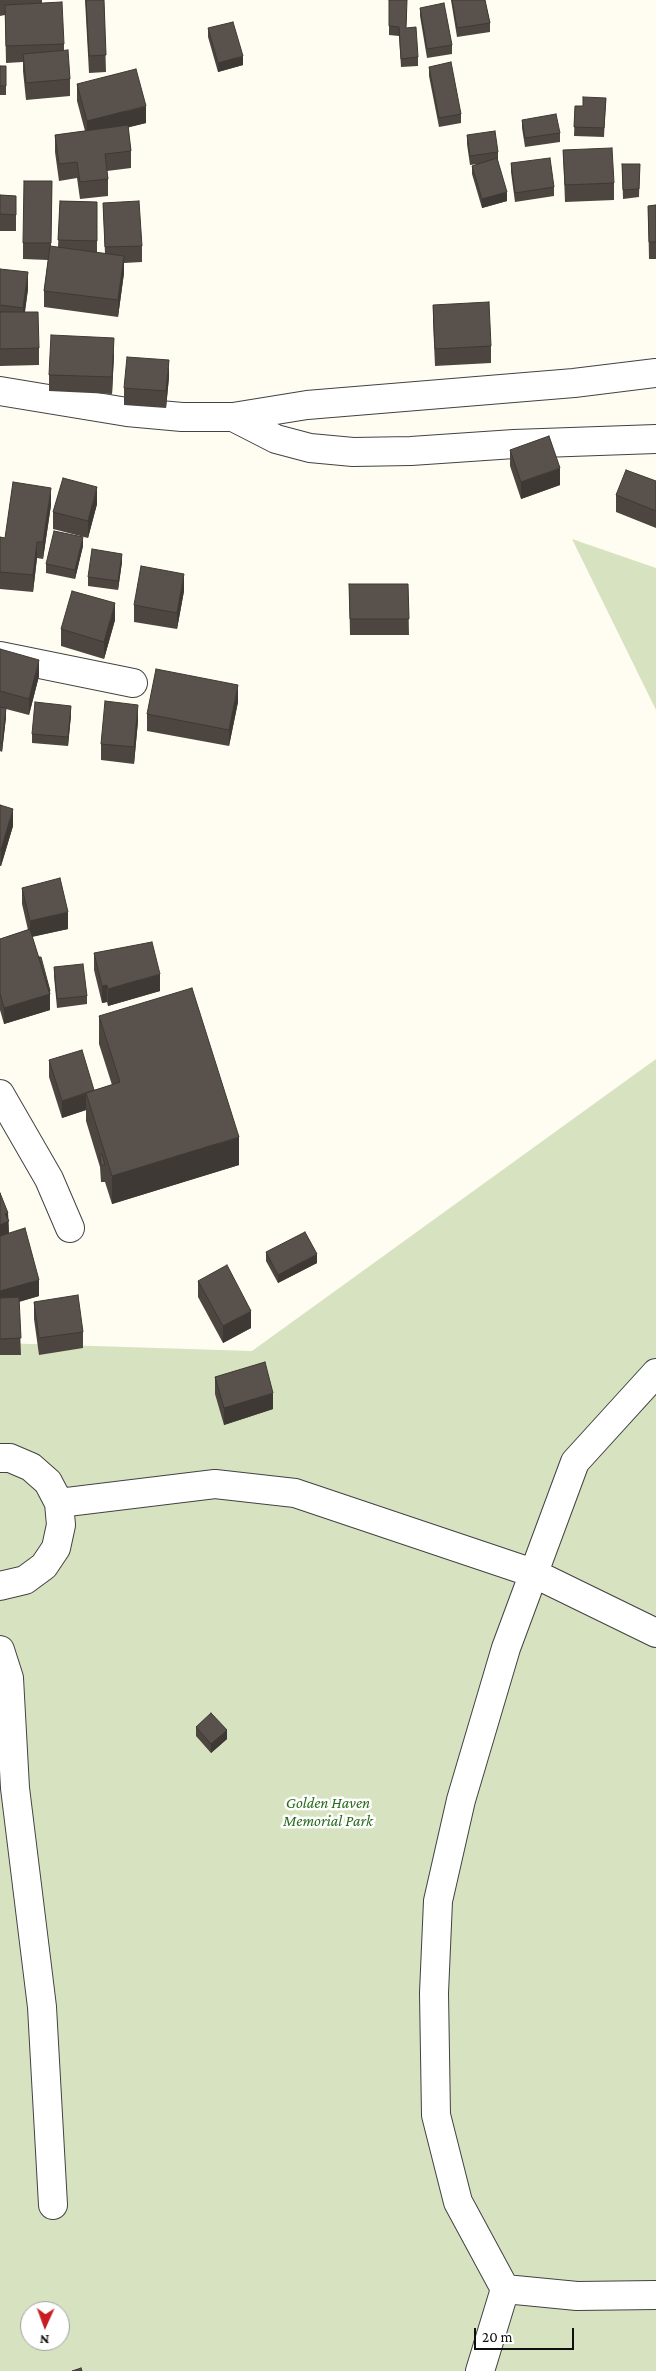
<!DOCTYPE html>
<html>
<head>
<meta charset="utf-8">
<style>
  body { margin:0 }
  #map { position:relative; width:656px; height:2371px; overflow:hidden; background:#fffdf1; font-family:"Crimson Pro",serif }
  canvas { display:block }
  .north { position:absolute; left:20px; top:2301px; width:50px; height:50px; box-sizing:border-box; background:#fff; border:1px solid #9f9f9f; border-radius:50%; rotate:182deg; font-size:14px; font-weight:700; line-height:20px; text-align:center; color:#0f0f0f }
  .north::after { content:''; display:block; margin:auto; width:18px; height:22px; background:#c81e21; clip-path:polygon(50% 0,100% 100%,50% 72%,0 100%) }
  .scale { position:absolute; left:474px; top:2328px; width:100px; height:22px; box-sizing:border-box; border:2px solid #0f0f0f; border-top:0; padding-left:6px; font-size:15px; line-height:18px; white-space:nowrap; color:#0f0f0f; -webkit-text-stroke:4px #fff; paint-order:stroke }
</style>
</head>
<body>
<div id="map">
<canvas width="656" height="2371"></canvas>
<div class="north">N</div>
<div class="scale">20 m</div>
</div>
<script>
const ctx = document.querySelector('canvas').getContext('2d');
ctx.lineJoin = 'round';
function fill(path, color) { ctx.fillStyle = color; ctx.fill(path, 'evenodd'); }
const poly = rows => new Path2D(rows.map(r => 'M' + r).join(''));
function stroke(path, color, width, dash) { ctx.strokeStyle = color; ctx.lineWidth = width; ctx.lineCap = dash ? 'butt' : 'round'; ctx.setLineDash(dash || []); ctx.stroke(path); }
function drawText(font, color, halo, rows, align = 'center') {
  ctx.font = font + ' "Crimson Pro",serif'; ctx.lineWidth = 5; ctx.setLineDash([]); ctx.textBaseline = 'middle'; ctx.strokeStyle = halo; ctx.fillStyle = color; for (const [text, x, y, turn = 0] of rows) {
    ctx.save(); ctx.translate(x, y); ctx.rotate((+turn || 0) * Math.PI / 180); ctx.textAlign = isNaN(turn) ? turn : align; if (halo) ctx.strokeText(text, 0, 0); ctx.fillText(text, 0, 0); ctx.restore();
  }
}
const cemetery = poly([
  [572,539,656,568,656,710],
  [656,1059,656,2371,0,2371,0,1343,252,1351],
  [30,2311,60,2311,60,2341,30,2341]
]);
const minor = poly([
  [0,391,127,412,182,417,233,417,307,405,574,383,656,373],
  [233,417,276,439,310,448,353,452,411,451,514,444,656,439],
  [0,656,133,683],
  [0,1094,49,1179,70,1228],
  [0,1458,10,1458,31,1467,48,1482,59,1503,61,1525,56,1548,44,1566,25,1580,0,1586],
  [59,1503,215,1484,295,1493,533,1573,656,1633],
  [0,1650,9,1678,15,1788,42,2007,53,2205],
  [505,2289,577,2296,656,2295],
  [480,2371,505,2289,458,2202,436,2115,434,1993,438,1901,461,1800,506,1648,575,1462,656,1373]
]);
const wall = poly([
  [0,0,42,0,42,3,64,44,64,50,70,79,70,96,26,100,23,71,23,62,6,63,5,15,0,16],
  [85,0,104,0,106,72,89,73],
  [389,0,407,9,406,28,418,57,418,66,401,67,399,36,389,35],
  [451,0,485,0,490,23,490,32,457,37],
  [420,8,452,45,452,54,427,58,420,16],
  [208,28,243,65,218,72,208,37],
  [0,66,6,66,6,95,0,95],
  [429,67,461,114,461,123,439,127,429,76],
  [77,84,146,123,128,127,131,151,131,168,107,171,108,179,108,196,80,199,77,178,59,181,55,152,55,135,85,131,77,101],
  [606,98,604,137,574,136,575,106,583,106],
  [522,120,560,133,560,142,525,147,522,128],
  [467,135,498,152,498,161,507,201,482,208,472,174,472,166,478,164,470,165,467,144],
  [563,150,614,183,614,200,565,202],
  [511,163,554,187,554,196,515,202,511,172],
  [622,164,640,164,639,197,623,199],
  [52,181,51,247,58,247,60,201,97,202,97,253,105,254,103,203,142,246,142,262,124,263,124,273,118,317,44,307,44,291,48,260,23,259,23,243],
  [0,195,16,196,16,231,0,231],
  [656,205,656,259,649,259,648,206],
  [0,269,28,289,25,312,39,348,39,365,0,366],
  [433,305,491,346,491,363,435,366,433,321],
  [114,354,112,394,49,391,49,375],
  [169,377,166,408,124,405,124,388],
  [510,450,560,485,521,499,510,466],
  [656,481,656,528,616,512,616,495],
  [97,504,88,538,53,529,53,512],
  [51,505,43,559,37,558,33,592,0,589,0,537,5,538],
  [83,546,75,579,46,573,46,564],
  [122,562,118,590,88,586,88,577],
  [349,584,408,584,409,635,350,635],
  [184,591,177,629,134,622,134,605],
  [115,620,104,659,61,646,61,629],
  [0,649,39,676,29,715,6,709,6,717,2,752,0,751],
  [238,702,229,746,147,731,147,714],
  [71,715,68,746,32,743,32,734],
  [138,721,134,764,101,760,101,744],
  [0,805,13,826,1,866,0,866],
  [22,888,68,929,32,937,50,991,50,1010,4,1024,0,1010,0,939,28,930,22,904],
  [94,953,160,991,108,1006,107,1002,102,1003,94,970],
  [54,967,87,996,87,1004,57,1008,54,976],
  [99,1016,239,1165,112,1204,105,1182,101,1182,100,1167,86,1121,86,1110,62,1118,49,1077,49,1060,94,1090,112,1085,99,1044],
  [0,1193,8,1213,9,1233,39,1296,19,1302,21,1355,0,1355],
  [266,1252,317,1263,278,1283,266,1261],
  [198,1281,251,1328,223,1343,198,1297],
  [34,1302,83,1332,83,1348,39,1355,34,1319],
  [215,1377,273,1409,224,1425,215,1394],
  [196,1727,227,1739,211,1753,196,1736]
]);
const shadedWall = poly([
  [243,56,243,65,218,72,218,63],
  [146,106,146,123,87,138,87,121],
  [507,192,507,201,482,208,482,199],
  [124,256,124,273,118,317,118,300],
  [28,272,28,289,23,324,23,308],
  [114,338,114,354,112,394,112,377],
  [169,360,169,377,166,408,166,391],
  [560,468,560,485,521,499,521,482],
  [97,487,97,504,88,538,88,521],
  [51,488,51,505,43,559,43,542],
  [83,537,83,546,75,579,75,570],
  [37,542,37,558,33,592,33,575],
  [122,554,122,562,118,590,118,581],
  [184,574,184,591,177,629,177,613],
  [115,603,115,620,104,659,104,642],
  [39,660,39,676,29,715,29,699],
  [238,685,238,702,229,746,229,730],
  [138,705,138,721,134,764,134,747],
  [71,706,71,715,68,746,68,737],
  [6,708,6,717,2,752,2,743],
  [13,809,13,826,1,866,1,850],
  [68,912,68,929,30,937,30,921],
  [160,974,160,991,108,1006,108,989],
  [107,985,107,1002,102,1003,102,986],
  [50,991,50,1010,4,1024,4,1008],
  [86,1094,86,1110,62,1118,62,1101],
  [239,1137,239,1165,112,1204,112,1176],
  [8,1213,9,1237,0,1242,0,1225,5,1214],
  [317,1254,317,1263,278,1283,278,1275],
  [39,1280,39,1296,0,1307,0,1291],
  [251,1311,251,1328,223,1343,223,1326],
  [273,1393,273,1409,224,1425,224,1408],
  [227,1730,227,1739,211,1753,211,1744]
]);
const building = poly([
  [86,0,104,0,106,55,89,56,86,0],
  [389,0,407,0,406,28,416,27,418,57,401,59,399,27,389,26,389,0],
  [452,0,485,0,490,23,457,28,452,0],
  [62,2,64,44,6,46,5,5,62,2],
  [444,3,452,45,427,49,420,8,444,3],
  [233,22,243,56,218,63,208,28,233,22],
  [68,50,70,79,26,83,23,54,68,50],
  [451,62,461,114,439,118,429,67,451,62],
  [0,66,6,66,6,86,0,86,0,66],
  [136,69,146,106,87,121,77,84,136,69],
  [583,97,606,98,604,128,574,127,575,106,583,106,583,97],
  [556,114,560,133,525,138,522,120,556,114],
  [128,125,131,151,105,154,108,179,80,182,77,162,59,164,55,135,128,125],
  [495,131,498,152,470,156,467,135,495,131],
  [612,148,614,183,565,185,563,150,612,148],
  [497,158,507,192,482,199,472,166,497,158],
  [550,158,554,187,515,193,511,163,550,158],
  [622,164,640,164,639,189,623,190,622,164],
  [24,181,52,181,51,243,23,243,24,181],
  [0,195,16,196,16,215,0,214,0,195],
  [60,201,97,202,97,241,58,240,60,201],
  [139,201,142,246,105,247,103,203,139,201],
  [656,205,656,242,649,242,648,206,656,205],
  [50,246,124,256,118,300,44,291,50,246],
  [0,269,28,272,23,308,0,305,0,269],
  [489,302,491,346,435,349,433,305,489,302],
  [0,312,38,312,39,348,0,349,0,312],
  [51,335,114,338,112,377,49,375,51,335],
  [127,357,169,360,166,391,124,388,127,357],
  [549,436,560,468,521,482,510,450,549,436],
  [626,470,656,481,656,511,616,495,626,470],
  [63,478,97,487,88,521,53,512,63,478],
  [13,482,51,488,43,542,37,542,33,575,0,572,0,537,5,538,13,482],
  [54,531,83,537,75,570,46,564,54,531],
  [92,549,122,554,118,581,88,577,92,549],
  [141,566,184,574,177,613,134,605,141,566],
  [349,584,408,584,409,619,350,619,349,584],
  [72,591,115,603,104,642,61,629,72,591],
  [0,649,39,660,29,699,0,691,0,649],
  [156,669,238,685,229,730,147,714,156,669],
  [105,701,138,705,134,747,101,744,105,701],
  [35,702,71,706,68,737,32,734,35,702],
  [0,707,6,708,2,743,0,743,0,707],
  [0,805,13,809,1,850,0,849,0,805],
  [60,878,68,912,30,921,22,888,60,878],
  [30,929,50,994,4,1008,0,993,0,939,30,929],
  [152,942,160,974,108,989,107,985,102,986,94,953,152,942],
  [39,957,41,957,50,991,49,992,39,957],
  [83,964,87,996,57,999,54,967,83,964],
  [192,988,239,1137,112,1176,86,1093,120,1082,99,1016,192,988],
  [82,1050,94,1090,62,1101,49,1060,82,1050],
  [102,1154,105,1165,101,1165,100,1155,102,1154],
  [0,1193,8,1213,5,1214,9,1221,0,1225,0,1193],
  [25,1228,39,1280,0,1291,0,1236,25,1228],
  [305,1232,317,1254,278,1275,266,1252,305,1232],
  [227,1265,251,1311,223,1326,198,1281,227,1265],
  [78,1295,83,1332,39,1338,34,1302,78,1295],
  [19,1297,21,1338,0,1339,0,1298,19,1297],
  [265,1362,273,1393,224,1408,215,1377,265,1362],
  [211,1713,227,1730,211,1744,196,1727,211,1713],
  [81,2368,82,2371,72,2371,81,2368]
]);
const parkNames = [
  ["Golden Haven",328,1803],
  ["Memorial Park",328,1821]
];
fill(cemetery, '#d7e3c0');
stroke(minor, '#424242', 30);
stroke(minor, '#fff', 28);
fill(wall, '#4d4640');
fill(shadedWall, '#3e3934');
fill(building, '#59514b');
stroke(building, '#3e3934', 1);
drawText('italic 16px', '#296c1b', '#fff', parkNames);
</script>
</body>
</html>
